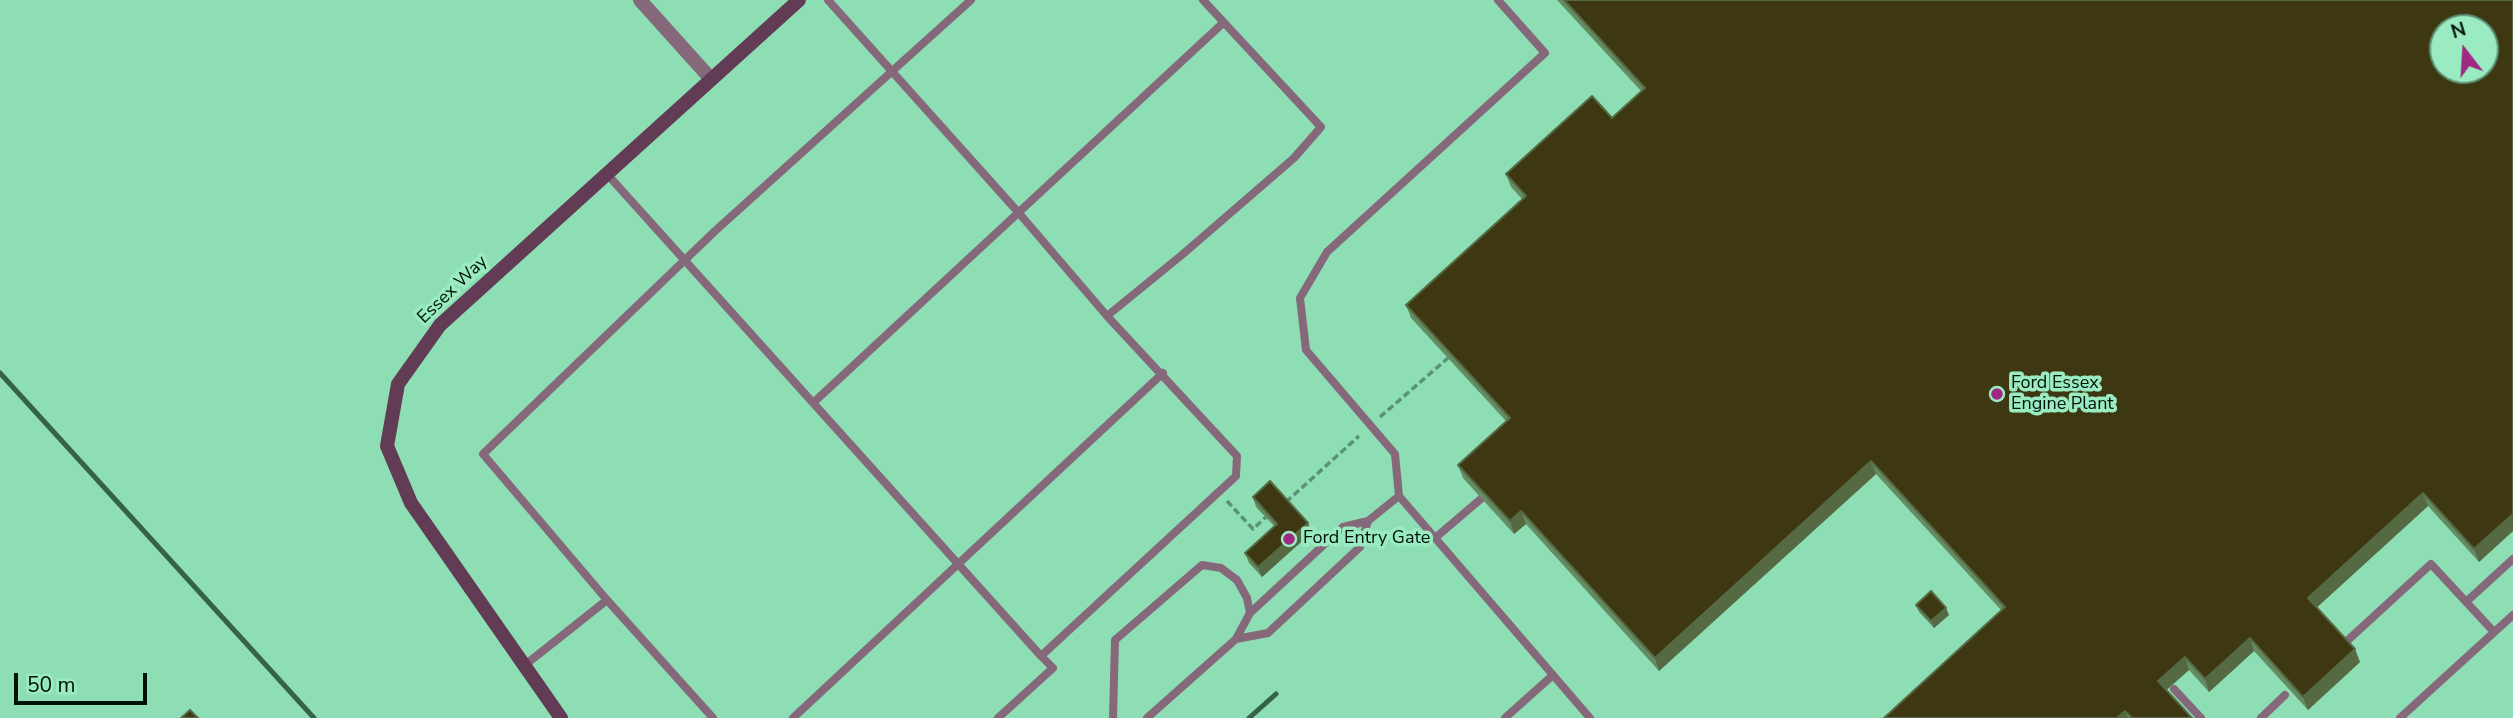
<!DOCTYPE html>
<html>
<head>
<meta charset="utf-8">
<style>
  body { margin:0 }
  #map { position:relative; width:2513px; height:718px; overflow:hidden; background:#8ddeb4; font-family:"Nunito Sans",sans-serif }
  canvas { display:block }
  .north { position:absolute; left:2429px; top:14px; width:70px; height:70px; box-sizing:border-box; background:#9aebc1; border:2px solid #5c9477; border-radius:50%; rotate:343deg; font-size:19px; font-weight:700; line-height:28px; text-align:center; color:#001207 }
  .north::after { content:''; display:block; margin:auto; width:24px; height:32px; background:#9f2880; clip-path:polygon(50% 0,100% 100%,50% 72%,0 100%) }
  .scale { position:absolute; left:14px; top:673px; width:133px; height:32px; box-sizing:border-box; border:4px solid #001207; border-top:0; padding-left:9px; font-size:21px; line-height:24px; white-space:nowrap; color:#001207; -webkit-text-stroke:5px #9aebc1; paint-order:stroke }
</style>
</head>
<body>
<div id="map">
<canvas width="2513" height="718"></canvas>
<div class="north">N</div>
<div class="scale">50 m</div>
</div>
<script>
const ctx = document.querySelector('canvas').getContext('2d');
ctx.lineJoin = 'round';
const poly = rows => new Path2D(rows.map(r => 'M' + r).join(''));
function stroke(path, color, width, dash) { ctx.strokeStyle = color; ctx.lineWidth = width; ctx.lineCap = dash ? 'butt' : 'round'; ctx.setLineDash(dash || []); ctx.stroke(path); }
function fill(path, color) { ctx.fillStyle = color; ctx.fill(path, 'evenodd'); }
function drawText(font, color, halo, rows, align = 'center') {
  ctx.font = font + ' "Nunito Sans",sans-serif'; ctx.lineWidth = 7; ctx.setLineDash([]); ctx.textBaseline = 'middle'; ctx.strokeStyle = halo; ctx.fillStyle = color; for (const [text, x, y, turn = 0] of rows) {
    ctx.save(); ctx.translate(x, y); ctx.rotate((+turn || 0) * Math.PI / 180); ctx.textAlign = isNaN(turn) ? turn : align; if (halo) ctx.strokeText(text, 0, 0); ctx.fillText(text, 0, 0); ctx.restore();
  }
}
const path = poly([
  [1380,417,1448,358],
  [1227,501,1253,529,1266,517],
  [1286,502,1359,436]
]);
const lane = poly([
  [607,174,1041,656,1236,476,1237,456,1107,316,1018,212,828,0],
  [1107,316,1183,254,1294,158,1321,127,1203,0],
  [813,403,1223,23],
  [1399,496,1590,718],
  [1435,538,1482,498],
  [2466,602,2513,559],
  [1236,639,1268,633,1360,547,1368,521],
  [2348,640,2431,564,2494,632],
  [525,665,607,600],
  [2174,689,2201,718],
  [713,718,607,600,483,454,715,231,971,0],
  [793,718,1163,373],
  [998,718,1053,668,1041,656],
  [1113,718,1115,640,1202,565,1221,568,1237,580,1247,598,1250,613],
  [1147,718,1236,639,1250,613,1343,527,1368,521,1399,496,1395,454,1306,350,1300,298,1327,252,1545,53,1498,0],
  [1505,718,1553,675],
  [2261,718,2285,695],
  [2400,718,2513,615]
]);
const street = poly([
  [640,0,711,79]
]);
const secondary = poly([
  [561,718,411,503,387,446,398,384,440,325,799,0]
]);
const rail = poly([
  [0,373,314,718],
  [1249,718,1276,694]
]);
const wall = poly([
  [1557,0,2513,0,2513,531,2479,562,2428,506,2317,607,2360,662,2308,710,2254,651,2209,692,2189,670,2166,690,2192,718,1884,718,2002,611,1876,474,1659,671,1526,524,1514,534,1463,478,1458,465,1506,421,1411,318,1406,305,1522,199,1511,187,1506,174,1612,118,1641,91],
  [1253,497,1308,523,1311,533,1262,577,1249,563,1245,553,1274,526,1256,507],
  [1916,605,1949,615,1934,628,1919,612]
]);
const shadedWall = poly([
  [1871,461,1876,474,1659,671,1655,658],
  [2423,493,2428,506,2313,611,2308,598],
  [1521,511,1526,524,1514,534,1510,521],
  [2513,514,2513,531,2479,562,2474,549],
  [1308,523,1311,533,1262,577,1258,567],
  [1946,608,1949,615,1934,628,1931,621],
  [2250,638,2254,651,2209,692,2205,679],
  [2355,649,2360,662,2308,710,2303,697],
  [2185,657,2189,670,2162,694,2158,681],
  [2125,711,2128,718,2117,718]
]);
const building = poly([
  [1564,0,2513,0,2513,514,2474,549,2423,493,2308,598,2355,649,2303,697,2250,638,2205,679,2185,657,2158,681,2192,718,2132,718,2125,711,2117,718,1884,718,2005,607,1871,461,1655,658,1521,511,1510,521,1458,465,1510,418,1406,305,1526,196,1506,174,1592,96,1612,118,1645,88,1564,0],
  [2443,28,2485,28,2485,70,2443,70,2443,28],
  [1270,481,1308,523,1258,567,1245,553,1277,524,1253,497,1270,481],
  [1931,591,1946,608,1931,621,1916,605,1931,591],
  [190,710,198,718,181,718,190,710]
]);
const markers = [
  [1997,394,7,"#9f2880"],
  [1289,539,7,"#9f2880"]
];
const streetNames = [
  ["Essex Way",453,290,-44]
];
const poiNames = [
  ["Ford Essex",2011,384],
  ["Engine Plant",2011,405],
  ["Ford Entry Gate",1303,539]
];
stroke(path, '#599374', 3.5, [7, 3.5]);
stroke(lane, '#85687a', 8);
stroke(street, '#85687a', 14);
stroke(secondary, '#623b55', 14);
stroke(rail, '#37624a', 5);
fill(wall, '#658b63');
fill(shadedWall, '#556a43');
fill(building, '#3d3812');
stroke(building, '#556a43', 2);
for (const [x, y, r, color] of markers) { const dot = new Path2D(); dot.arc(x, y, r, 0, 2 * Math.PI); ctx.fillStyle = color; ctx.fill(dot); stroke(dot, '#9aebc1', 2.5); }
drawText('18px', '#001207', '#9aebc1', streetNames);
drawText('18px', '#001207', '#9aebc1', poiNames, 'left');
</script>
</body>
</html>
